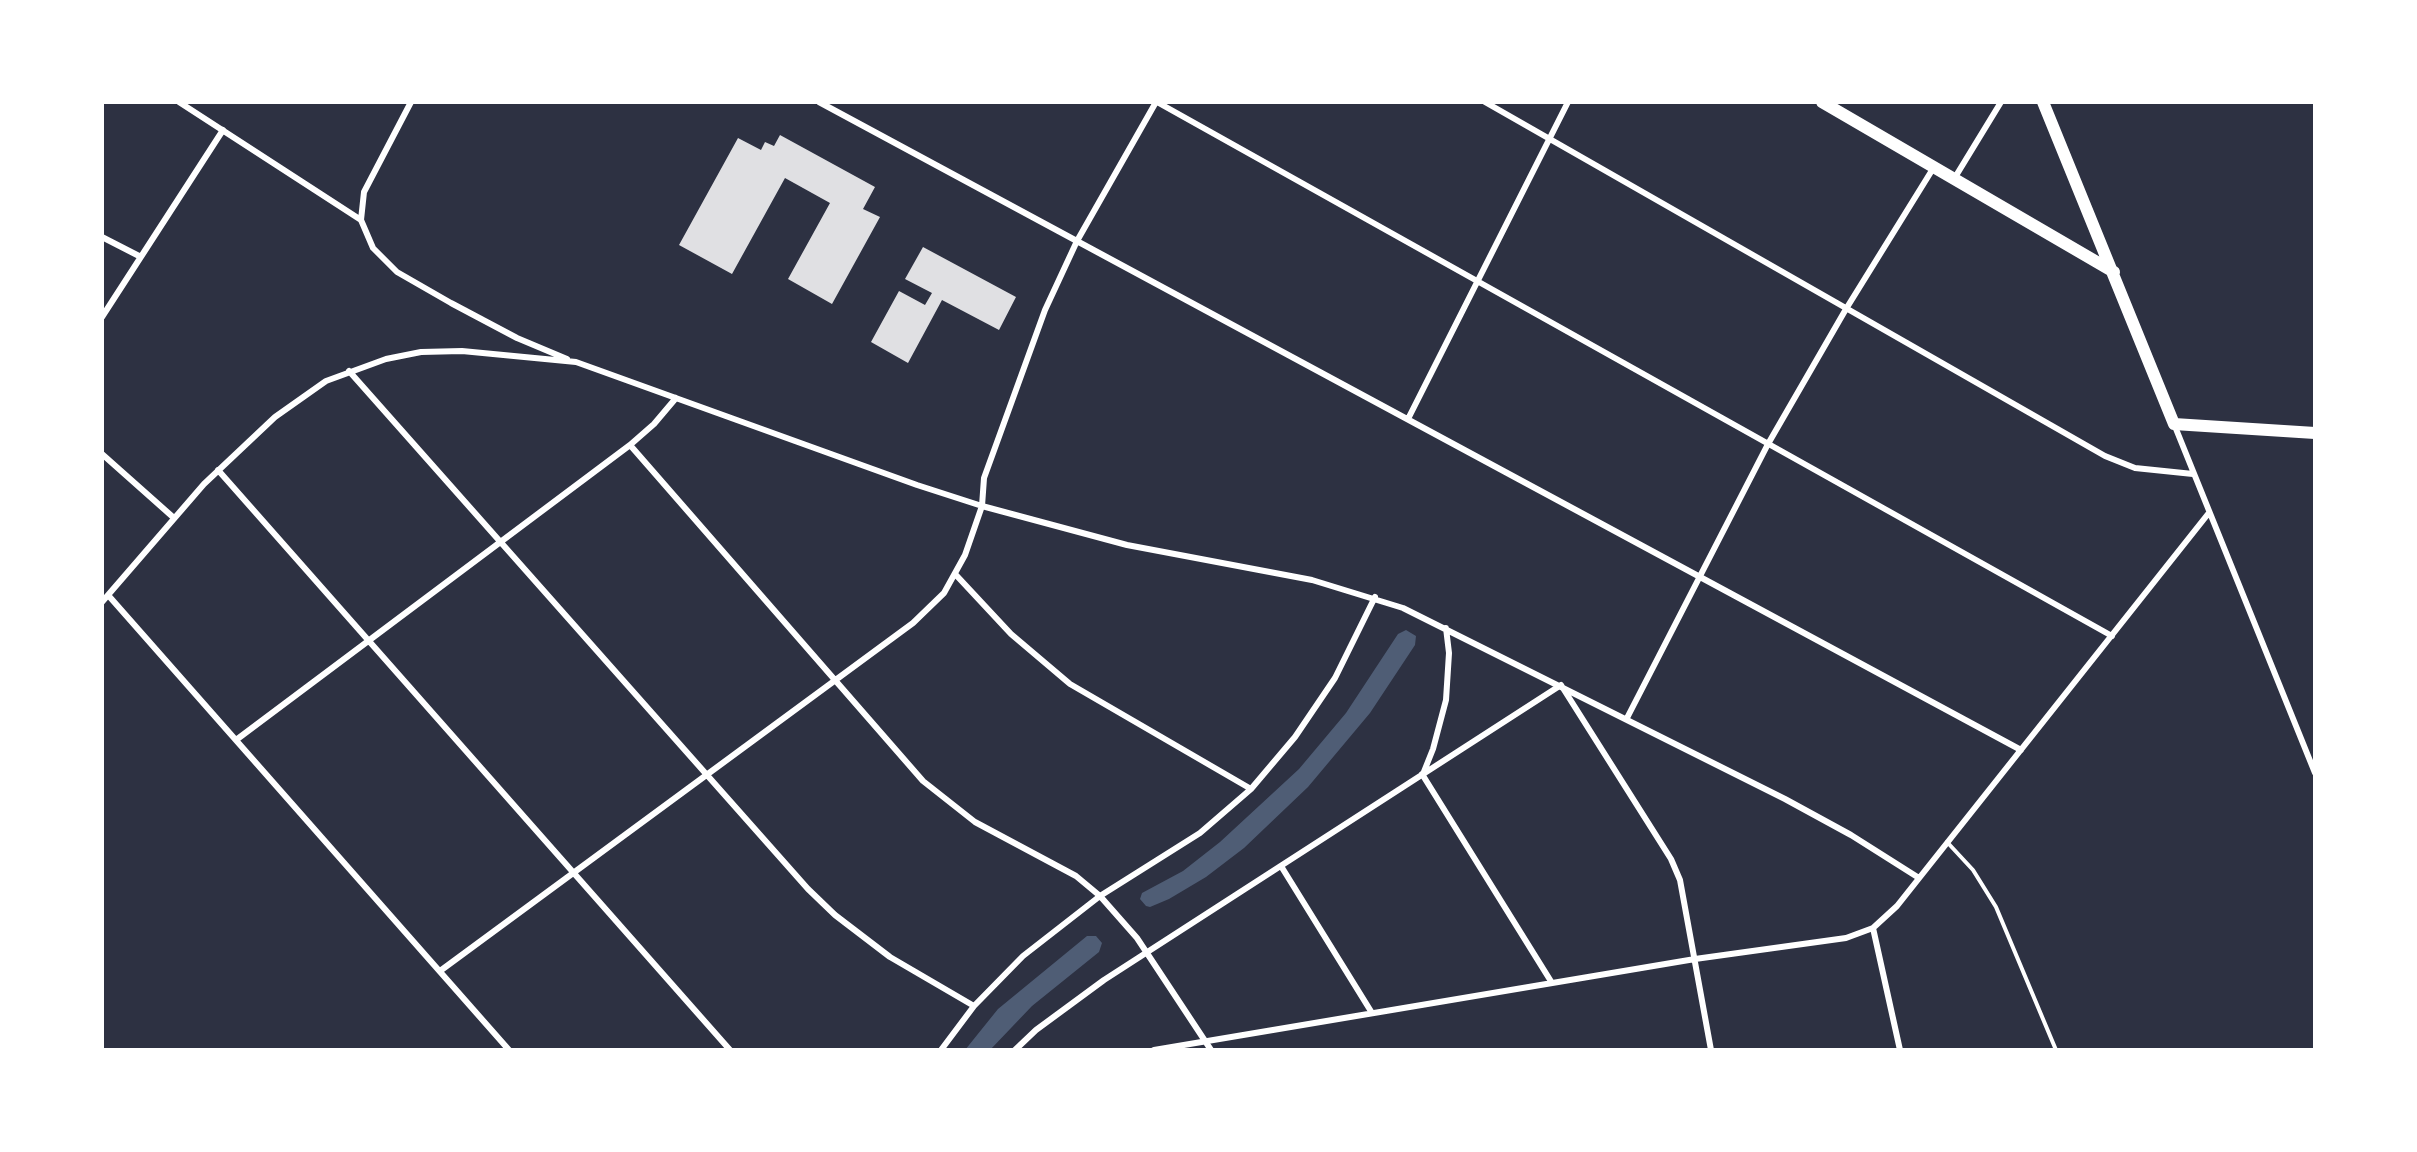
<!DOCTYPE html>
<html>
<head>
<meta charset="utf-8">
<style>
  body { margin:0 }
  #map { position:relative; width:2417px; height:1152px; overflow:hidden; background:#2d3142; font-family:"Nunito Sans",sans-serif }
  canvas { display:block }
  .frame { position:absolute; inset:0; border:104px solid #fff; pointer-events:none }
</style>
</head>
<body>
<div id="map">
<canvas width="2417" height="1152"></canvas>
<div class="frame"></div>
</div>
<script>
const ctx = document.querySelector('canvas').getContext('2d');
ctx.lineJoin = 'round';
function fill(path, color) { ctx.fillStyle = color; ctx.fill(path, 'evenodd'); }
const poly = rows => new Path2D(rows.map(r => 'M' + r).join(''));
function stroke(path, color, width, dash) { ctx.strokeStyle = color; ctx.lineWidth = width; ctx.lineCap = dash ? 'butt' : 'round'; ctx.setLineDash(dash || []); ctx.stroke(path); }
const water = poly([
  [1406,630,1416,636,1415,645,1370,713,1308,787,1244,848,1206,877,1169,899,1150,907,1146,906,1140,899,1142,893,1183,871,1220,842,1299,769,1346,713,1398,634],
  [1087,936,1096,936,1102,943,1099,952,1032,1006,990,1050,965,1050,998,1009]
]);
const building = poly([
  [780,135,875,187,863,209,880,217,832,304,788,279,830,203,785,178,732,274,679,245,738,138,761,150,765,142,774,146],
  [923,247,1016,297,999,330,942,300,908,363,871,342,899,291,925,305,932,293,905,279]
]);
const service = poly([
  [1947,842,1973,870,1996,907,2056,1050]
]);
const minor = poly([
  [179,102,361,220],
  [411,102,364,192,361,220,373,248,397,272,451,303,517,338,567,359],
  [819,102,2021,750],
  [1157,102,2112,636],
  [1485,102,2105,456,2135,468,2193,474],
  [1954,179,2001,102],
  [102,237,141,257],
  [102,317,223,130],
  [349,371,808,889,835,915,890,957,974,1006],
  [1408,419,1568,102],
  [2174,424,2315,773],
  [630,445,923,781,975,822,1076,876,1100,896,1137,938,1211,1050],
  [102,454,174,518],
  [218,470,730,1050],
  [956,575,1011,634,1070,684,1251,789],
  [108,595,509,1050],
  [102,602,204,484,275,417,326,381,386,359,421,352,462,351,576,362,917,485,982,506,1127,545,1312,580,1403,608,1785,799,1851,835,1919,878],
  [1627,718,1768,444,1846,309,1934,167],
  [236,740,630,445,654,424,676,398],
  [1422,774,1552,983],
  [1423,774,1433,749,1446,700,1449,653,1446,628],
  [1281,866,1372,1013],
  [1873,928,1900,1050],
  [440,971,913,623,944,593,965,555,982,506,984,478,1045,310,1077,241,1156,102],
  [941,1050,974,1006,1023,956,1100,896,1200,833,1251,789,1295,737,1335,678,1375,597],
  [1015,1050,1036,1030,1104,980,1561,685,1671,859,1680,880,1711,1050],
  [1154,1050,1695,959,1846,938,1873,928,1897,906,2208,514]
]);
const secondary = poly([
  [1822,102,2114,272],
  [2043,102,2174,424,2315,433]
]);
fill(water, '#4f5d75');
fill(building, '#e0e0e3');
stroke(service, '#fff', 4);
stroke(minor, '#fff', 6);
stroke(secondary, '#fff', 12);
</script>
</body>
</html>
